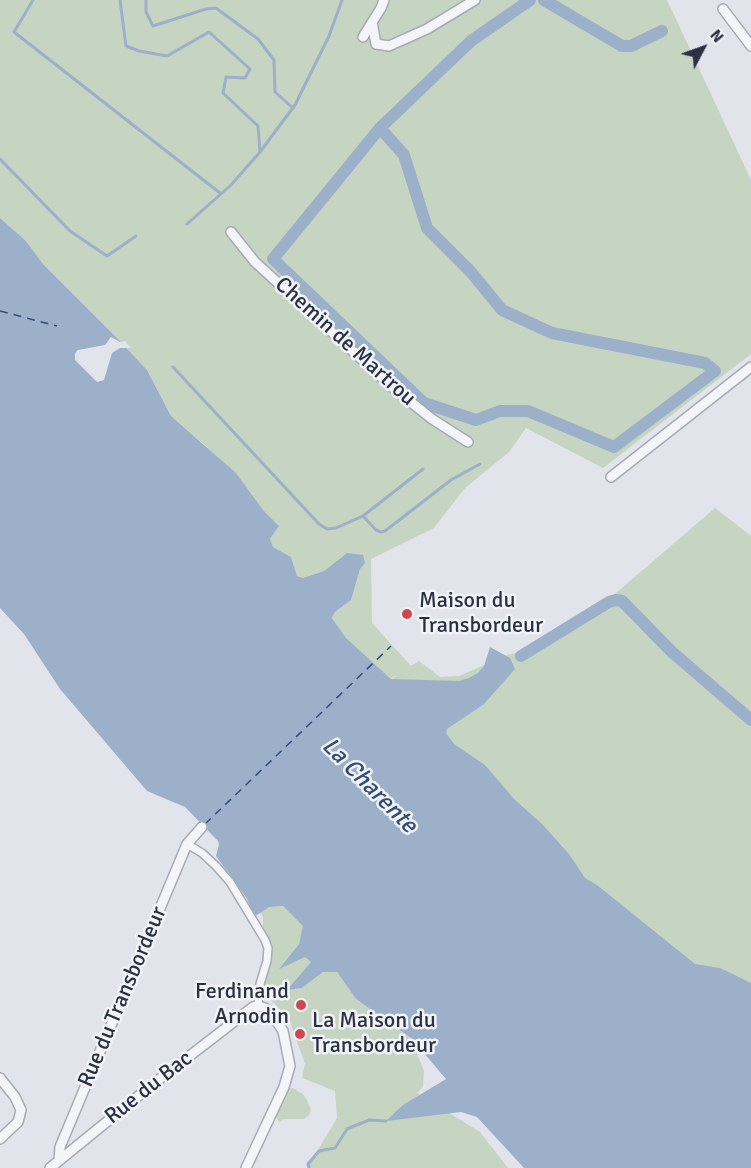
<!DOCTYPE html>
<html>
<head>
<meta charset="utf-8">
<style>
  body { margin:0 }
  #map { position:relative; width:751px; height:1168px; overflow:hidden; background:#e1e4ea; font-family:Signika,sans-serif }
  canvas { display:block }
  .north { position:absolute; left:673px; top:18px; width:60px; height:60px; -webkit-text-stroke:4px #f1f3f7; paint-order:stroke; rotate:49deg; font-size:16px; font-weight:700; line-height:24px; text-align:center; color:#293142 }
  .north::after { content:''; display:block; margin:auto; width:21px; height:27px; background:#293142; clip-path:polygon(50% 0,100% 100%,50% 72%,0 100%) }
</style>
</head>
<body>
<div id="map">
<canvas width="751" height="1168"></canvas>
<div class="north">N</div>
</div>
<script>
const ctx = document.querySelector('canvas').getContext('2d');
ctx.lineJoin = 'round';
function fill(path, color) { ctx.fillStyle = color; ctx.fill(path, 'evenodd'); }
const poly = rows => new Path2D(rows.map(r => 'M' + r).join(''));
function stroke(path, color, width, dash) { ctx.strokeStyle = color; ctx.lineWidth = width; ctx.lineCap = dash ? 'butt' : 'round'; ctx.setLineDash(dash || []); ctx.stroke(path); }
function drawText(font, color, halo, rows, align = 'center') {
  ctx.font = font + ' Signika,sans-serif'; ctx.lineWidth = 5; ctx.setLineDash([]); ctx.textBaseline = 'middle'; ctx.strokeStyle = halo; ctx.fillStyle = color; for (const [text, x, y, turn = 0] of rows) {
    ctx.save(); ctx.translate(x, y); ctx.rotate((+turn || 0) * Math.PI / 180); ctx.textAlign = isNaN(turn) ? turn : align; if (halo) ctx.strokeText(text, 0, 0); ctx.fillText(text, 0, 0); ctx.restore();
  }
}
const green = poly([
  [0,0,667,0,751,180,751,354,603,468,526,428,509,452,465,488,434,528,371,559,372,623,411,666,419,661,440,677,459,676,507,655,520,652,616,593,715,508,751,536,751,990,713,976,583,891,439,729,457,689,392,680,396,676,391,679,346,638,332,618,335,612,351,600,360,569,365,563,347,553,324,571,303,578,297,576,291,557,273,547,270,539,279,526,264,511,249,490,206,446,171,416,147,370,118,339,43,264,26,241,0,218],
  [283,906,304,926,299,944,280,968,306,956,311,962,288,989,302,988,323,972,337,972,356,999,411,1038,424,1071,423,1087,417,1093,480,1132,508,1168,307,1168,337,1118,335,1091,302,1078,305,1064,289,1019,271,1000,265,988,264,982,270,957,268,941,263,927,263,917,260,912,269,907],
  [293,1088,303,1094,307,1100,311,1110,309,1115,304,1119,284,1119,279,1122,275,1114,288,1089]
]);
const water = poly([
  [0,218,26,241,43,264,118,339,147,370,171,416,236,473,264,511,279,526,270,539,273,547,291,557,297,576,303,578,324,571,347,553,363,555,365,563,360,569,351,600,335,612,332,618,346,638,391,679,459,681,469,678,478,673,484,666,490,647,510,658,515,669,484,704,447,729,446,733,454,744,485,765,514,799,542,824,569,854,585,878,597,885,695,964,720,968,751,983,751,1168,524,1168,477,1117,461,1112,386,1121,403,1105,446,1079,411,1038,356,999,337,972,323,972,302,988,287,990,311,962,305,957,279,969,299,944,303,926,283,906,269,907,254,917,247,899,216,856,219,844,218,841,185,807,147,791,60,689,24,634,0,608]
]);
const pier = poly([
  [111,337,120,342,125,341,131,348,120,348,112,353,104,380,97,382,75,360,75,353,78,350,105,345]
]);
const stream = poly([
  [33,0,14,32,220,193],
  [120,0,126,46,139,51,167,56,209,32,250,69,245,78,226,77,223,93,258,126,260,152],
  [146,0,146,12,153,26,206,9,216,8,258,39,274,60,275,92,293,108],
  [0,159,70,231,107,256,136,236],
  [187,224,231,185,260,152,295,105,329,36,342,0],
  [173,367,319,524,327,529,336,528,363,516,423,469],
  [363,516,376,530,381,532,385,531,451,480,480,464],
  [309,1168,308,1164,319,1151,335,1148,347,1129,369,1120,386,1121]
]);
const canal = poly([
  [544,0,622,46,631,46,662,31],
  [380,128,404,155,427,228,471,272,502,310,552,333,705,363,715,371,614,447,528,411,500,411,476,420,424,403,273,259,380,128,471,41,530,0],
  [521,656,609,602,616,600,622,601,672,652,751,720]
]);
const ferry = poly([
  [0,311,57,326],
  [205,824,391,646]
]);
const pedestrian = poly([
  [187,844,202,853,216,866,230,882,265,940,268,948,267,961,260,984,258,1006]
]);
const minor = poly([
  [723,9,751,46],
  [372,22,376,44,389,46,427,29,475,0],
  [363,37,381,8,384,0],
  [231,232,255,262,391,386,432,419,468,442],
  [611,477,751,367],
  [0,1078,15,1097,21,1110,18,1122,0,1139],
  [59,1160,60,1147,187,844,202,827],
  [50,1168,152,1085,253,1007,258,1006,265,1008,271,1013,283,1031,290,1066,284,1087,246,1168]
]);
const markers = [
  [407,614,6,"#d04653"],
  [301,1005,6,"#d04653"],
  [300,1034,6,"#d04653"]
];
const streetNames = [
  ["Chemin de Martrou",345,342,42],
  ["Rue du Transbordeur",123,997,-67],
  ["Rue du Bac",149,1088,-38]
];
const poiNames = [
  ["Maison du",419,601],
  ["Transbordeur",419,626],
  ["Ferdinand",289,992,"right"],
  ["Arnodin",289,1017,"right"],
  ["La Maison du",312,1021],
  ["Transbordeur",312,1046]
];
const waterNames = [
  ["La Charente",369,786,45]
];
fill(green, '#c6d4c2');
fill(water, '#9cb0ca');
fill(pier, '#e1e4ea');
stroke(stream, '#9cb0ca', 3);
stroke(canal, '#9cb0ca', 12);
stroke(ferry, '#334d77', 1.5, [8, 6]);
stroke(pedestrian, '#a6abb4', 10);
stroke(minor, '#a6abb4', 12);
stroke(pedestrian, '#f4f5f8', 7);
stroke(minor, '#f4f5f8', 9);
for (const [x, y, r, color] of markers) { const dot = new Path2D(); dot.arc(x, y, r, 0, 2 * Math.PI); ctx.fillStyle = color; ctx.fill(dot); stroke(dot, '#f1f3f7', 2); }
drawText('22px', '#293142', '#f1f3f7', streetNames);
drawText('22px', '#293142', '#f1f3f7', poiNames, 'left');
drawText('italic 24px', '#334d77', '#f1f3f7', waterNames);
</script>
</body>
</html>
